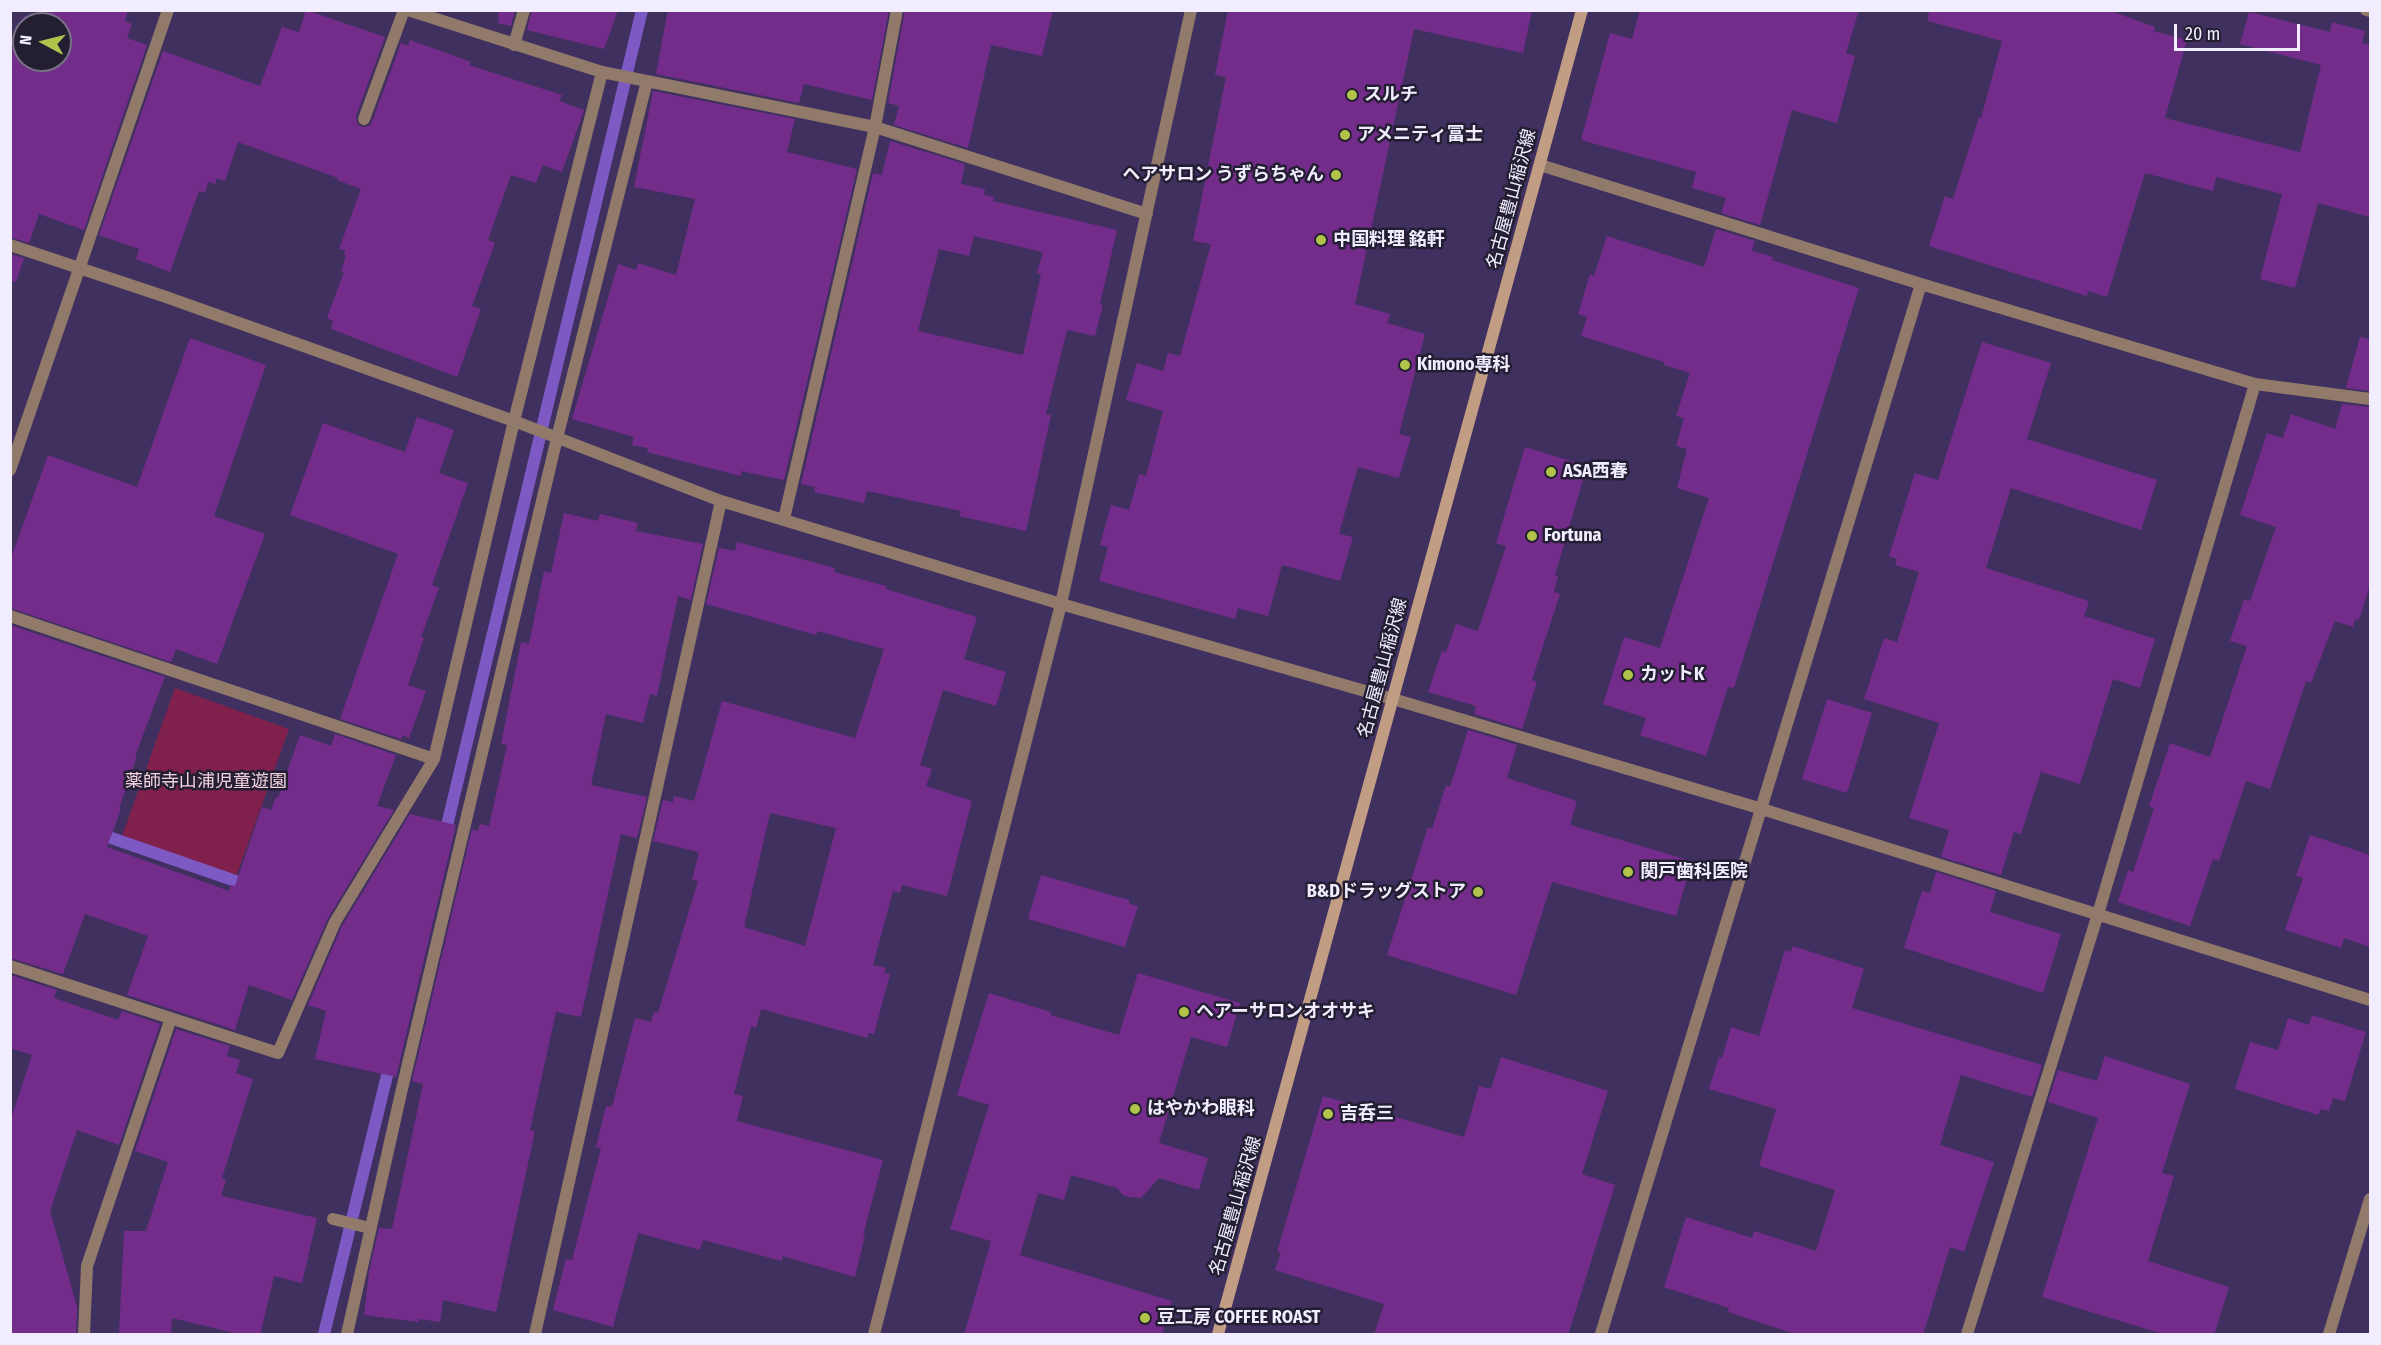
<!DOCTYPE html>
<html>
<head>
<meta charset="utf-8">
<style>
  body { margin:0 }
  #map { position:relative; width:2381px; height:1345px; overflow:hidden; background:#403060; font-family:"Fira Sans Condensed",sans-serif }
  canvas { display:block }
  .frame { position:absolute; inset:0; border:12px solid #f1edff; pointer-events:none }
  .north { position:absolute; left:12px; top:12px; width:60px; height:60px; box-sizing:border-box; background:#241e33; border:2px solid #767185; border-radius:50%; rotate:277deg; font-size:16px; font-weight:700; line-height:24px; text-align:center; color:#f1edff }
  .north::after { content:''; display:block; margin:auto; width:21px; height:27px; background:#b2c34c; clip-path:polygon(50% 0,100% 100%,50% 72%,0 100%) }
  .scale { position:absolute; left:2174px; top:24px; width:126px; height:27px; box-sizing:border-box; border:3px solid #f1edff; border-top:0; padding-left:8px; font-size:18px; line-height:21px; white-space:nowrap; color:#f1edff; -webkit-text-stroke:4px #241e33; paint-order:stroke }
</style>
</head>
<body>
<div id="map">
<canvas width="2381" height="1345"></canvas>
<div class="frame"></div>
<div class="north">N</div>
<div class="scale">20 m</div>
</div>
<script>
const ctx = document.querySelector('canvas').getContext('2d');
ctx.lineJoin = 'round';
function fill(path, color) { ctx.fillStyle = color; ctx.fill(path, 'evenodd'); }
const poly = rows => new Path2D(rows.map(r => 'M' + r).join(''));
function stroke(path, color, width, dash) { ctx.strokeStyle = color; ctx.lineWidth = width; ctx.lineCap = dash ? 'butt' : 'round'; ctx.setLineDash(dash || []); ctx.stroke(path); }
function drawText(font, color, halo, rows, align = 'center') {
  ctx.font = font + ' "Fira Sans Condensed","Noto Sans JP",sans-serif'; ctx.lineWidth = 5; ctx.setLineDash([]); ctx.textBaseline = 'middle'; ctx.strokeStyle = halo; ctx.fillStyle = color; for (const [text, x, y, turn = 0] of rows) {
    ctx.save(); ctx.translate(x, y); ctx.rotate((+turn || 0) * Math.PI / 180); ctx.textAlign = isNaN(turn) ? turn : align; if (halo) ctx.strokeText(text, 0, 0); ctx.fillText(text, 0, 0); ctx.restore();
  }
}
const green = poly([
  [175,688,289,729,236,877,122,836]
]);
const stream = poly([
  [97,833,250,886],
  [444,838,642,10],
  [324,1334,391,1059]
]);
const building = poly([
  [39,10,128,10,125,21,132,24,127,38,147,45,84,230,39,214,29,243,10,237,10,54,24,16,35,20],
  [24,24,60,24,60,60,24,60],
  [306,10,385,37,356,116,357,124,362,127,369,126,372,122,401,43,408,46,410,40,471,62,469,65,562,95,559,101,584,110,562,172,543,165,536,183,511,175,488,240,495,243,472,306,481,309,457,377,331,329,333,321,327,318,344,272,341,271,346,255,344,254,345,250,339,249,361,189,337,180,338,178,238,142,225,181,217,178,215,184,208,182,205,193,199,191,170,272,136,259,139,249,99,235,163,51,260,86,282,27,299,32],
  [499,10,515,10,511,26,498,23],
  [532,10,618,10,604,49,527,30],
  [668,10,889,10,872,100,804,84,799,103,656,74],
  [905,10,1053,10,1042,56,991,45,968,148,894,125,899,106,888,103],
  [1228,10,1532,10,1523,53,1414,29,1355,304,1390,314,1387,323,1425,334,1399,434,1411,437,1399,478,1358,467,1340,530,1340,534,1353,537,1340,581,1282,565,1268,616,1238,608,1235,619,1099,581,1108,547,1100,545,1111,505,1129,510,1139,474,1146,476,1163,411,1126,400,1137,363,1163,371,1168,353,1180,356,1211,244,1193,241,1226,77,1215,75],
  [1640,10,1859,10,1846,53,1855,56,1837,123,1792,110,1760,225,1721,213,1726,198,1692,188,1696,172,1581,140,1610,33,1632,39],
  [1929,10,2108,10,2155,27,2154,31,2187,40,2165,118,2300,152,2321,65,2240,44,2249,12,2330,32,2332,22,2365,31,2362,43,2370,45,2370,217,2318,203,2295,288,2260,279,2282,194,2216,177,2213,191,2145,173,2107,297,2088,291,2087,296,1929,246,1945,196,1953,199,1979,117,1981,118,2002,41,1928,21],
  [653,91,795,119,787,152,857,169,784,480,741,471,741,476,647,452,648,448,632,445,634,437,572,419,618,264,636,270,638,263,676,275,695,199,634,187],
  [890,141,965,164,961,184,985,189,984,195,994,197,993,201,1117,230,1100,304,1103,305,1095,336,1067,330,1046,414,1051,415,1026,531,959,516,961,511,867,491,864,503,814,492,815,487,801,484,873,173,882,175],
  [974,236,1043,252,1037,273,1041,274,1023,355,918,331,939,249,969,256],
  [1716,229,1755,241,1752,251,1773,257,1772,260,1859,288,1734,688,1728,687,1706,756,1640,735,1646,718,1603,704,1624,637,1660,648,1709,498,1677,488,1687,449,1676,446,1684,418,1676,416,1690,373,1664,365,1664,362,1581,336,1587,317,1578,314,1590,274,1594,276,1607,236,1704,267],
  [10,254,24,258,16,282,10,281],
  [2360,337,2370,339,2370,391,2346,388],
  [190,338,266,365,214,516,265,534,217,664,176,649,171,662,10,608,10,561,48,455,137,487],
  [1982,342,2051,363,2027,439,2157,480,2141,530,2011,488,1986,568,2089,601,2084,616,2155,639,2140,688,2113,679,2080,784,2041,772,2021,834,2014,832,2001,875,1941,857,1949,830,1909,818,1939,723,1864,699,1884,638,1897,642,1919,572,1895,565,1897,559,1889,556,1915,473,1938,480],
  [2342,404,2370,407,2370,585,2359,620,2355,619,2353,627,2335,621,2311,683,2306,681,2270,789,2246,781,2219,861,2213,859,2190,926,2118,902,2128,870,2133,872,2154,808,2149,806,2170,743,2210,757,2247,646,2230,641,2244,600,2250,601,2276,527,2240,515,2267,433,2283,438,2291,414,2335,429],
  [417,417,454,430,439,473,468,483,432,585,439,588,421,637,424,638,408,685,426,691,409,738,403,735,401,739,340,719,398,554,290,515,323,423,405,452],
  [1525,447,1587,466,1555,575,1558,576,1554,592,1560,594,1532,680,1537,682,1522,729,1474,714,1476,706,1428,692,1442,651,1446,652,1456,624,1478,631,1506,546,1496,543],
  [564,513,598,521,600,514,638,523,636,531,703,544,691,600,678,596,657,696,650,694,643,723,606,714,591,785,647,797,637,838,621,834,581,1017,556,1012,530,1130,535,1131,496,1312,443,1300,440,1322,419,1319,418,1322,364,1315,369,1272,379,1228,392,1229,423,1084,412,1081,472,829,478,831,480,824,489,826,507,745,501,744,521,642,529,644,544,571,551,573],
  [737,542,835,568,834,572,886,586,886,589,977,617,964,659,1006,672,996,706,943,690,920,765,932,769,926,786,972,801,947,896,902,885,900,893,893,891,873,965,886,968,884,973,890,974,874,1034,868,1033,868,1038,761,1009,756,1028,751,1026,734,1094,743,1096,737,1121,883,1160,863,1235,865,1236,855,1277,783,1256,782,1261,703,1240,700,1250,638,1233,613,1327,553,1310,566,1259,572,1260,601,1148,596,1147,606,1106,612,1107,635,1018,651,1022,654,1012,658,1013,698,881,692,880,699,852,653,841,663,800,673,802,674,796,694,801,722,701,855,738,884,649,817,631,816,635,706,604,719,548,735,551],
  [770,813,836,828,805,946,744,927],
  [10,625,165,677,135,756,137,756,119,808,121,809,107,847,229,891,231,885,235,886,262,807,271,810,276,797,278,798,300,735,331,746,335,734,396,755,377,806,394,810,328,918,292,1000,249,985,235,1030,127,995,148,936,85,914,63,974,10,958],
  [1827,699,1872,713,1847,793,1802,779],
  [1468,730,1517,745,1507,778,1577,801,1570,825,1692,861,1676,916,1552,882,1516,995,1387,955,1428,827,1432,829,1446,785,1450,787],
  [410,814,456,825,396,1077,315,1059,326,1011,308,1005,342,926],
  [2310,835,2370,855,2370,947,2344,938,2341,948,2285,930,2303,878,2296,876],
  [1936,872,1996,891,1990,912,2061,934,2043,993,1904,948,1922,891,1930,893],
  [1041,875,1129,900,1129,904,1138,906,1125,947,1028,919],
  [1793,946,1864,969,1852,1008,2042,1065,2032,1097,1961,1075,1940,1145,1994,1162,1964,1252,1950,1247,1923,1335,1798,1335,1728,1312,1729,1308,1664,1287,1686,1217,1752,1238,1754,1231,1816,1251,1835,1190,1759,1166,1776,1109,1709,1089,1719,1057,1722,1058,1731,1027,1759,1036,1785,950,1791,952],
  [1138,973,1240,1003,1227,1047,1191,1037,1159,1143,1208,1158,1199,1190,1159,1178,1141,1198,1130,1197,1123,1195,1117,1188,1071,1175,1064,1200,1038,1193,1020,1255,1172,1301,1162,1335,964,1335,991,1241,950,1229,989,1105,957,1095,989,993,1051,1012,1050,1015,1119,1035],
  [10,975,57,990,54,998,118,1020,122,1011,160,1024,119,1145,77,1130,50,1211,77,1307,76,1335,10,1335,10,1122,32,1055,10,1048],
  [2312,1015,2366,1032,2345,1101,2333,1098,2329,1111,2321,1109,2318,1115,2235,1089,2250,1042,2278,1050,2288,1018,2309,1025],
  [176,1029,230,1046,227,1056,240,1060,236,1073,253,1079,222,1178,226,1180,221,1196,317,1218,302,1283,274,1276,260,1335,243,1335,172,1318,171,1335,119,1335,124,1231,146,1231,168,1162,135,1151],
  [2105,1056,2190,1084,2162,1173,2174,1176,2148,1261,2229,1287,2214,1335,2166,1335,2042,1297,2098,1118,2048,1102,2058,1070,2097,1081],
  [1501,1057,1608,1091,1582,1174,1615,1185,1568,1335,1374,1335,1384,1304,1275,1270,1281,1253,1277,1252,1323,1096,1464,1137,1479,1086,1491,1089]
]);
const lane = poly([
  [364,119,404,10],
  [333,1219,370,1228]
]);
const street = poly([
  [408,10,602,72,875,127,1147,214],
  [2366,10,2370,11],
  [514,45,524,10],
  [1540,165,1921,284,2255,384,2370,399],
  [10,245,166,297,514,421,721,501,1061,604,1393,699,1762,809,2370,1000],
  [10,470,168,10],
  [784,519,875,127,897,10],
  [10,616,434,759],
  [10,966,278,1053,335,922,434,759,514,421,602,72],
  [84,1334,87,1266,171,1018],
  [347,1334,401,1093,557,438,647,81],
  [535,1334,721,501],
  [874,1334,1061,604,1191,10],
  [1601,1334,1921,284],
  [1967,1334,2098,914,2255,384],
  [2329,1334,2370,1199]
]);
const secondary = poly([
  [1218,1334,1582,10]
]);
const markers = [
  [1352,95,6,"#b2c34c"],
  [1345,135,6,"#b2c34c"],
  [1336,175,6,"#b2c34c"],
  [1321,240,6,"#b2c34c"],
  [1405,365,6,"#b2c34c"],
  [1551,472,6,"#b2c34c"],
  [1532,536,6,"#b2c34c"],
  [1628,675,6,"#b2c34c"],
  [1628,872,6,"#b2c34c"],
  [1478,892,6,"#b2c34c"],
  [1184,1012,6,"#b2c34c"],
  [1135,1109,6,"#b2c34c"],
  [1328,1114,6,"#b2c34c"],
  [1145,1318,6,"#b2c34c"]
];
const poiNames = [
  ["スルチ",1364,95],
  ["アメニティ冨士",1357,135],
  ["ヘアサロン うずらちゃん",1324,175,"right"],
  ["中国料理 銘軒",1333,240],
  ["Kimono専科",1417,365],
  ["ASA西春",1563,472],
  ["Fortuna",1544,536],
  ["カットK",1640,675],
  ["関戸歯科医院",1640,872],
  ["B&Dドラッグストア",1466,892,"right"],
  ["ヘアーサロンオオサキ",1196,1012],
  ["はやかわ眼科",1147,1109],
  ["吉呑三",1340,1114],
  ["豆工房 COFFEE ROAST",1157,1318]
];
const streetNames = [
  ["名古屋豊山稲沢線",1512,199,-75],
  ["名古屋豊山稲沢線",1383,668,-75],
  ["名古屋豊山稲沢線",1236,1206,-74]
];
const parkNames = [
  ["薬師寺山浦児童遊園",206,782]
];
fill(green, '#80204d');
stroke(stream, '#7d59c3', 12);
fill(building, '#742c8b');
stroke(lane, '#917a6a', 12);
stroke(street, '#917a6a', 12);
stroke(secondary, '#c19d83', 12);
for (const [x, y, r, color] of markers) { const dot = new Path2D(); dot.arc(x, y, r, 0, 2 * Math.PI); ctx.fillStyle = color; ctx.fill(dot); stroke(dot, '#241e33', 2); }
drawText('bold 18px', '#f1edff', '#241e33', poiNames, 'left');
drawText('18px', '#f1edff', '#241e33', streetNames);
drawText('18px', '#f1d1dc', '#241e33', parkNames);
</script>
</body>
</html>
